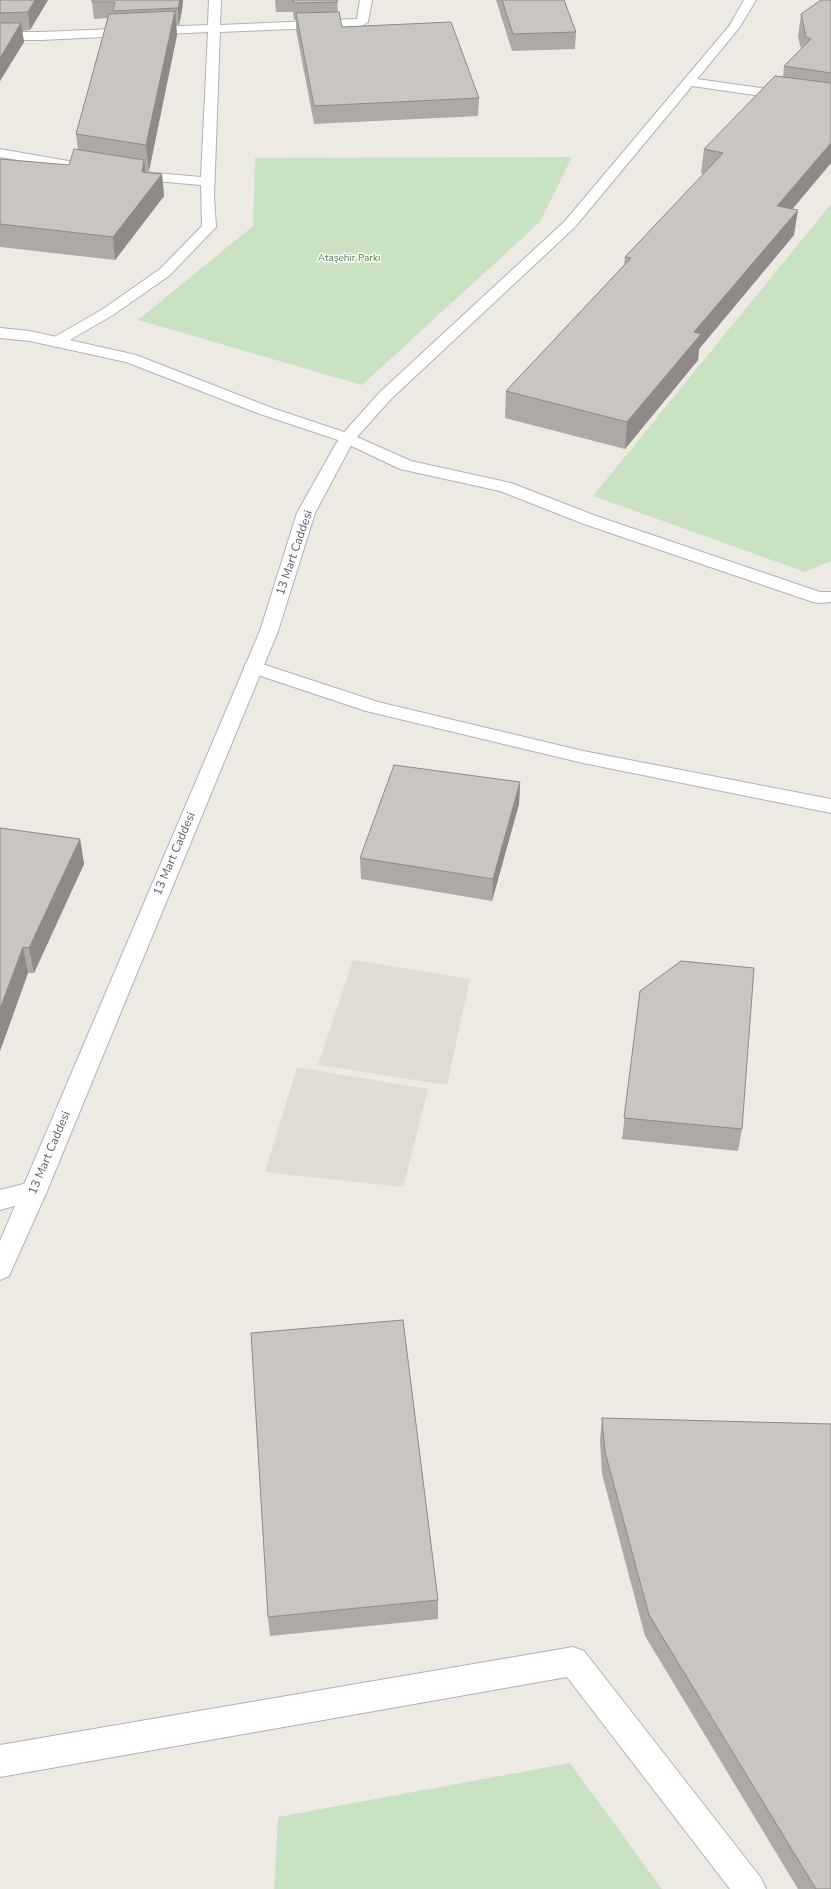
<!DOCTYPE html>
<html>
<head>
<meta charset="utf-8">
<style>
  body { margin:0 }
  canvas { display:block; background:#edeae4 }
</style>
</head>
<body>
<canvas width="831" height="1889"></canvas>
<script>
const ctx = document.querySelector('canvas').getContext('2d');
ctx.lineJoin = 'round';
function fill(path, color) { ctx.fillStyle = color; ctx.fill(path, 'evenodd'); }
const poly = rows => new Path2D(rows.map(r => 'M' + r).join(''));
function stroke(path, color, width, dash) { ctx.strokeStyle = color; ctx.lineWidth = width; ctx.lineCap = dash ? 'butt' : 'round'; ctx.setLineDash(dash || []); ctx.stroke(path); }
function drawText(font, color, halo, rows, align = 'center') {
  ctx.font = font + ' "Nunito Sans",sans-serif'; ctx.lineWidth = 3; ctx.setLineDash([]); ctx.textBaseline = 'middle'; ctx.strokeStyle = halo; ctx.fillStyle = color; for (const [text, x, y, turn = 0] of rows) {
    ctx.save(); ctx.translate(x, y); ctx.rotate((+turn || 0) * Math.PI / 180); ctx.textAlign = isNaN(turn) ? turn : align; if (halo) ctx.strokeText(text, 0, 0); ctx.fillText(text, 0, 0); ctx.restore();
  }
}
const education = poly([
  [353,960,470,979,447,1085,318,1065],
  [297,1067,428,1089,403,1187,265,1172]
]);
const green = poly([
  [572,157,540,222,362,385,138,320,253,226,255,158],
  [831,204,831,561,805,572,593,496],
  [570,1763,662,1889,274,1889,278,1817]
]);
const minor = poly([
  [209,0,221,0,220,25,357,19,360,0,372,0,368,22,362,26,220,32,214,196,216,227,170,275,113,315,61,345,56,347,51,345,48,342,51,339,103,309,160,269,202,226,201,185,133,179,128,178,126,175,128,172,133,171,201,177,208,32,41,40,0,40,0,32,41,32,208,25,209,0],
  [744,0,756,0,739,28,697,79,831,98,831,106,692,86,575,227,391,399,357,437,411,461,511,483,596,516,820,592,831,592,831,602,819,603,813,602,584,524,500,491,400,469,341,441,339,438,379,393,565,221,730,25,744,0],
  [0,149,91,165,96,166,98,169,96,172,91,173,0,157,0,149],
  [253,661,378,702,583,751,831,799,831,813,583,763,366,711,246,671,244,667,246,663,253,661],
  [35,1181,44,1184,47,1191,44,1198,0,1210,0,1190,35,1181],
  [573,1647,584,1651,761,1878,766,1889,730,1889,567,1677,0,1777,0,1745,573,1647]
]);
const tertiary = poly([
  [0,328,30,331,136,355,272,408,353,435,355,438,315,513,278,631,47,1191,9,1276,0,1280,0,1241,260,631,297,513,338,440,260,414,126,362,30,341,0,338,0,328]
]);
const wall = poly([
  [0,0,48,0,30,30,22,31,24,42,0,81],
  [183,0,182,10,179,25,176,25,177,35,149,171,146,171,146,172,162,174,164,196,115,260,0,247,0,159,69,165,78,150,76,134,108,18,94,19,92,2],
  [275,0,337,0,338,12,342,27,479,98,478,116,314,124,296,30,296,20,294,20,293,12,276,12],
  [496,0,564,0,576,32,575,49,512,51],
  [831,0,831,163,792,209,794,235,699,349,698,360,625,449,505,418,506,391,624,265,625,257,704,174,701,173,704,149,783,77,784,66,801,49,798,37,801,14],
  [520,782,519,804,492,901,361,879,360,858],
  [0,828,80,839,84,864,34,973,28,973,0,1051],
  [640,991,742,1129,738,1151,622,1139],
  [602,1418,831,1889,798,1889,645,1636,602,1474,600,1440],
  [438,1600,438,1619,270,1636,268,1617]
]);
const shadedWall = poly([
  [35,0,48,0,30,30,28,12],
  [180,0,183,0,182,10,179,25,178,8],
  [175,11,177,35,149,171,146,145],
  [21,23,24,42,0,81,0,58],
  [831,143,831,163,774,231,777,206],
  [144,160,147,182,142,172],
  [162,174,164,196,115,260,113,237],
  [798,210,794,235,699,349,698,360,625,449,627,422,694,332],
  [520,782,519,804,492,901,493,879],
  [80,839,84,864,34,973,29,948],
  [23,947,28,973,0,1051,0,1009]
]);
const building = poly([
  [0,0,35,0,28,12,0,13,0,0],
  [92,0,180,0,178,8,113,11,115,2,92,2,92,0],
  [293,0,337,0,338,2,294,3,293,0],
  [502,0,564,0,576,32,513,34,502,0],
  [821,0,831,0,831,73,784,66,811,39,806,37,801,14,821,0],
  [175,11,146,145,76,134,109,14,175,11],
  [339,12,342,27,451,22,479,98,314,106,296,13,339,12],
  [0,23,21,23,0,58,0,23],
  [775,76,831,83,831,143,777,206,798,210,694,332,701,334,627,422,506,391,631,258,625,257,723,153,704,149,775,76],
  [74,149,144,160,142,172,162,174,113,237,0,224,0,159,69,165,74,149],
  [394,765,520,782,493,879,360,858,394,765],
  [0,828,80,839,29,948,23,947,0,1009,0,828],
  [681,961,754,968,742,1129,624,1118,640,991,681,961],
  [403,1320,438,1600,268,1617,251,1333,403,1320],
  [602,1418,831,1424,831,1889,816,1889,649,1615,605,1452,602,1418]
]);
const farParknames = [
  ["Ataşehir Parkı",349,259]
];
const streetNames = [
  ["13 Mart Caddesi",295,553,-71],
  ["13 Mart Caddesi",175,854,-67],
  ["13 Mart Caddesi",50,1153,-67]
];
fill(education, '#e0dbd5');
fill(green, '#c8e2c3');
stroke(minor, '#afb2b5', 2);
stroke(tertiary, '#afb2b5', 2);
fill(minor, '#fff');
fill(tertiary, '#fff');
fill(wall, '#ada9a6');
fill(shadedWall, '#8d8a87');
fill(building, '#c9c5c1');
stroke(building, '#8d8a87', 1);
drawText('10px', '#45803e', '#fff', farParknames);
drawText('12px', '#5c6063', '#fff', streetNames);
</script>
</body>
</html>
